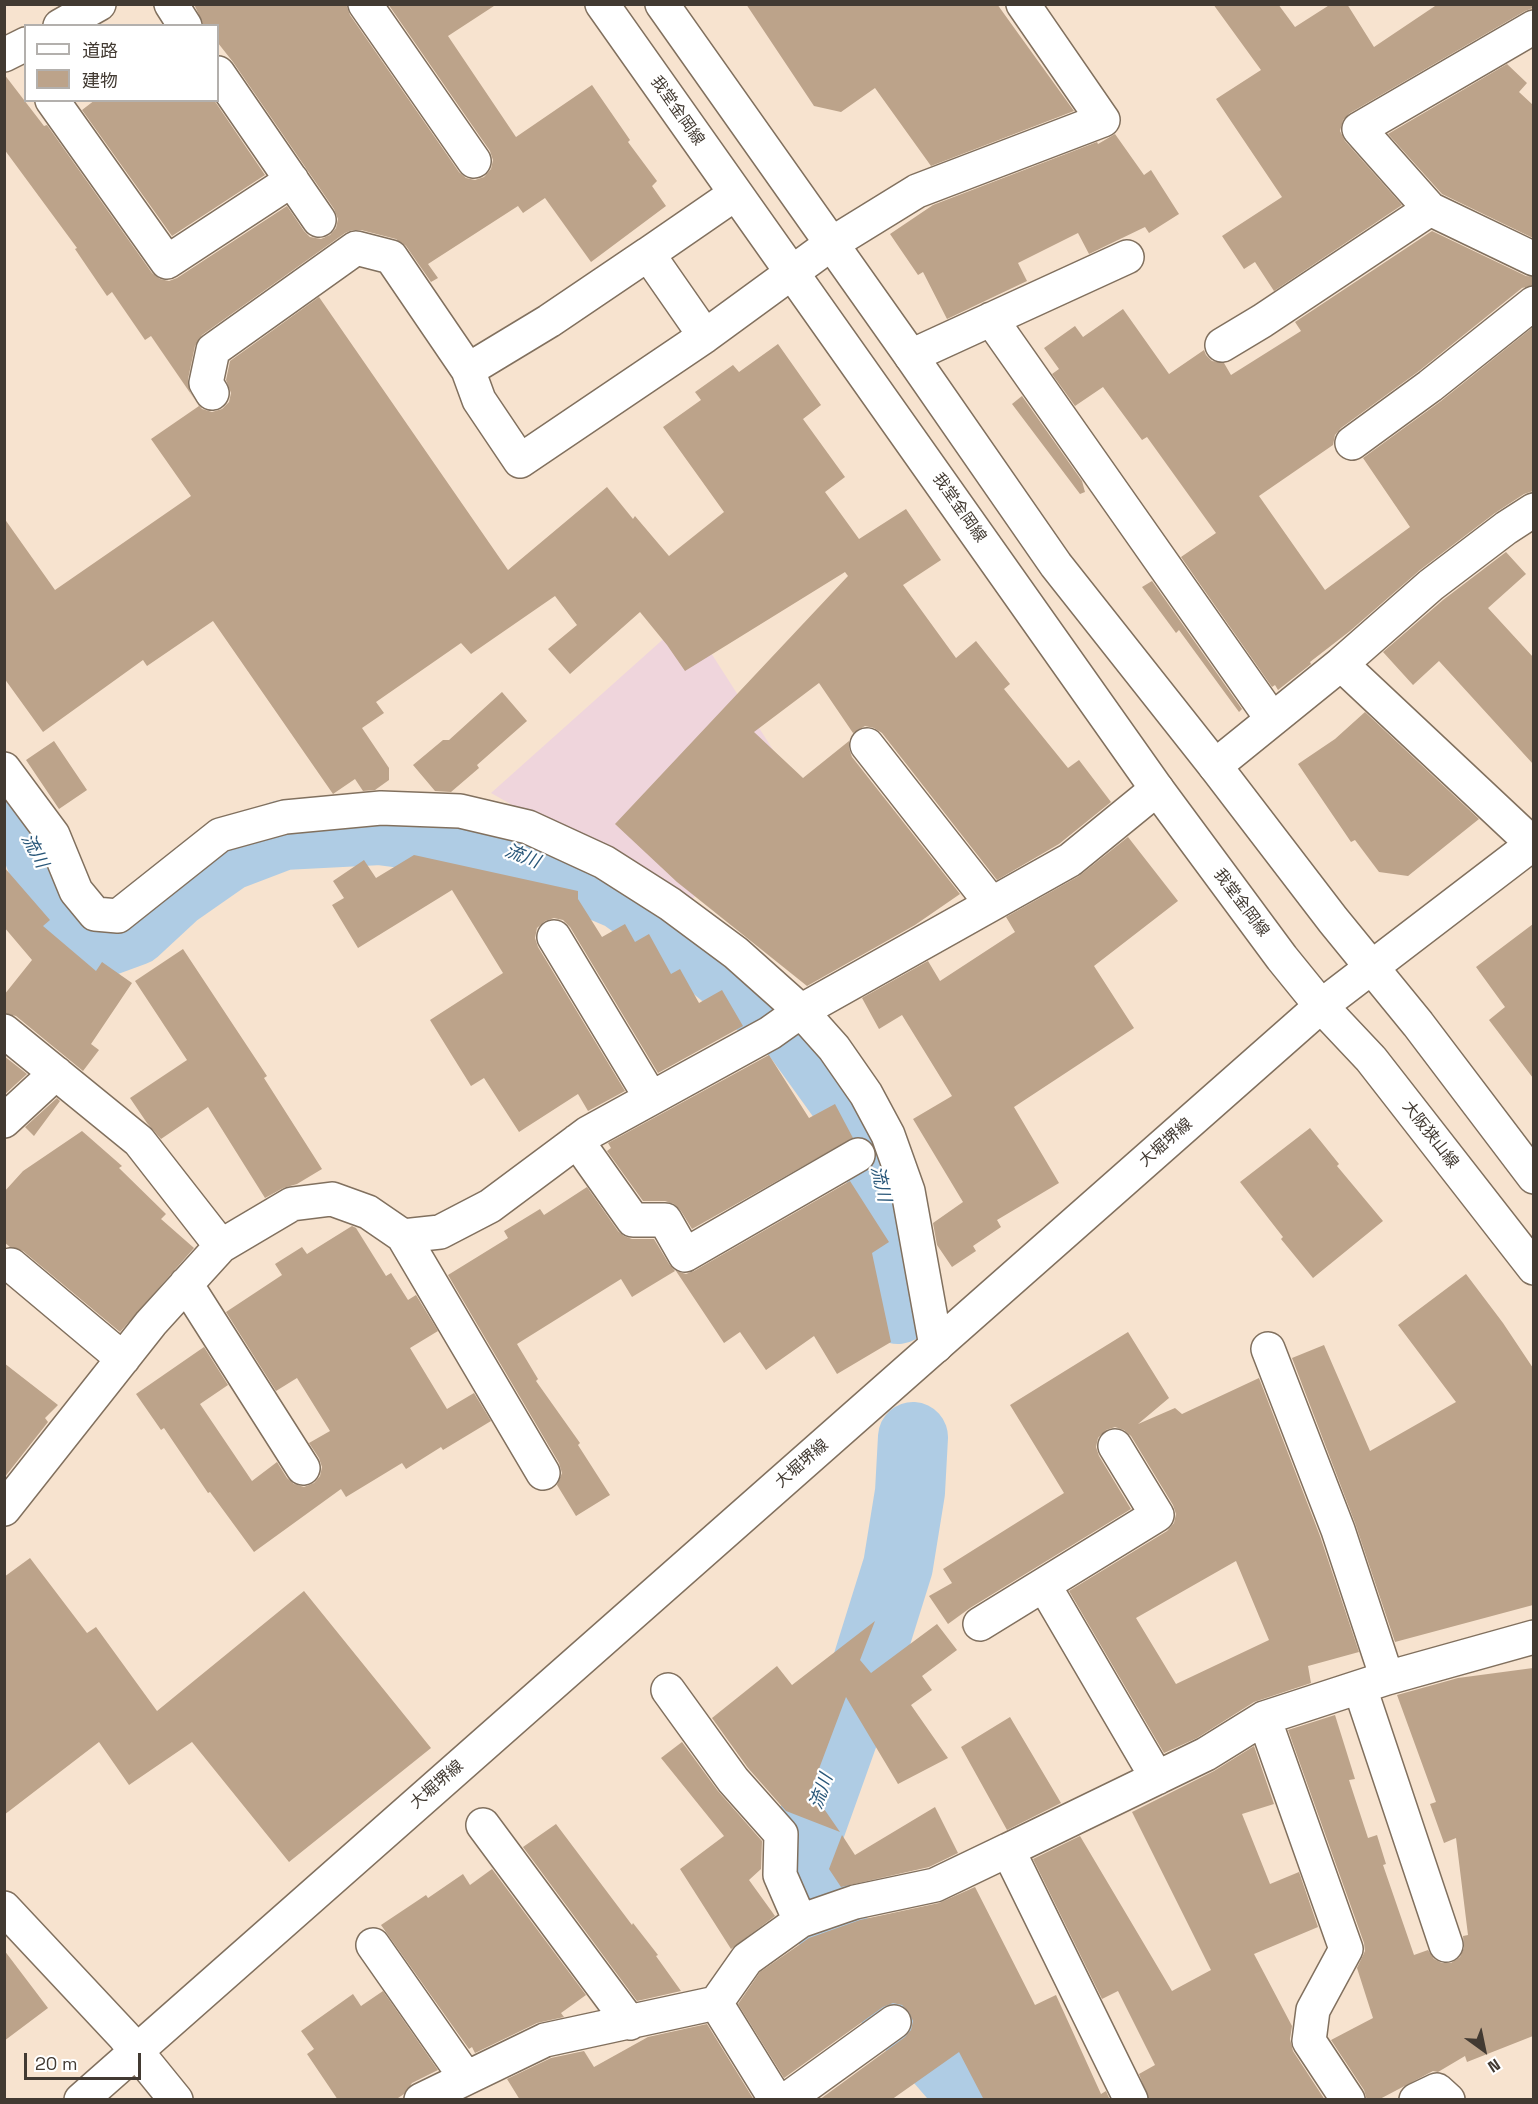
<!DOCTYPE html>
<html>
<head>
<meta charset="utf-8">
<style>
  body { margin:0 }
  #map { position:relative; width:1538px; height:2104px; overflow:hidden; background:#f7e3cf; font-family:"Space Grotesk","Noto Sans JP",sans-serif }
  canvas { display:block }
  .frame { position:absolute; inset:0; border:6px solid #423a32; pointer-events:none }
  .legend { position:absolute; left:24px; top:24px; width:195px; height:78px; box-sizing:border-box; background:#fff; border:2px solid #b3b0ad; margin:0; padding:8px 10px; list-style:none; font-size:18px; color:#423a32 }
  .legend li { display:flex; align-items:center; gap:12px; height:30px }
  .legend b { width:30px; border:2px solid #b3b0ad }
  .north { position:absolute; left:1454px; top:2020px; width:60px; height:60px; -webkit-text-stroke:4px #fff; paint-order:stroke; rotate:147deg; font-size:16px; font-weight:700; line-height:24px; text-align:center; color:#423a32 }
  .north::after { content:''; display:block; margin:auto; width:21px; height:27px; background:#423a32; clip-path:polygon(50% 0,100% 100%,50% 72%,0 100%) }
  .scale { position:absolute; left:24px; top:2053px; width:117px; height:27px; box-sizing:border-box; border:3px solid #423a32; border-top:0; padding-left:8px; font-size:18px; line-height:21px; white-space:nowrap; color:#423a32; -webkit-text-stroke:4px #fff; paint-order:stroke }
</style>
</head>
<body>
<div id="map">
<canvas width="1538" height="2104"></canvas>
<div class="frame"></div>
<ul class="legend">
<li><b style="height:8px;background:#fff"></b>道路</li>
<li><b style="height:16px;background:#bca38a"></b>建物</li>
</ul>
<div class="north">N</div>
<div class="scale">20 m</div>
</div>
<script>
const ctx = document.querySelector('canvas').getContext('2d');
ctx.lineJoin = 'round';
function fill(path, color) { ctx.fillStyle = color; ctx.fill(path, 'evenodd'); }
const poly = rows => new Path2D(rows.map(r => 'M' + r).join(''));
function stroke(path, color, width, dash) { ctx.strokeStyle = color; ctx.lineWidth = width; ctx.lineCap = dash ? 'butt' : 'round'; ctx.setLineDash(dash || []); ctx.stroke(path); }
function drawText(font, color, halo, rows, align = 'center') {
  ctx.font = font + ' "Space Grotesk","Noto Sans JP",sans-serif'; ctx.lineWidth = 4.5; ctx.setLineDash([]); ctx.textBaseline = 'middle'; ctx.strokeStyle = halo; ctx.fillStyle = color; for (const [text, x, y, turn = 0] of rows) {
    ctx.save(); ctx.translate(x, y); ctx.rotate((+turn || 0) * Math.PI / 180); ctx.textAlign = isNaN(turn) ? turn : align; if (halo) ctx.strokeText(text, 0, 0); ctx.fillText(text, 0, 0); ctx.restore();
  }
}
const education = poly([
  [688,617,802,795,687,904,491,793]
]);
const river = poly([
  [4,805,36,846,57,901,74,931,104,942,134,931,175,893,228,856,283,835,380,830,486,844,561,869,622,895,671,930,796,1033,858,1119,882,1176,898,1309],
  [913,1437,910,1492,898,1566,858,1694,805,1842,811,1887,824,1919,866,1974,975,2100]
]);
const building = poly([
  [194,4,346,4,350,15,459,172,466,178,475,180,484,177,491,169,493,160,490,151,388,4,497,4,448,36,516,137,592,85,630,140,628,142,657,181,652,186,666,206,591,262,545,198,523,213,518,206,428,264,438,278,431,282,406,246,396,239,361,230,352,230,345,233,202,335,195,346,188,379,190,392,195,400,151,336,145,340,112,292,107,296,75,249,77,248,4,149,4,74,44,126,47,125,152,273,160,279,169,281,177,278,287,206,304,231,310,237,321,239,330,235,336,228,338,219,334,209,233,62,218,43,218,26,204,26],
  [746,4,997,4,1074,111,931,166,875,88,841,112,814,106],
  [1213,4,1278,4,1295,27,1331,4,1347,4,1374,47,1438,4,1533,4,1533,8,1525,11,1350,113,1343,120,1340,131,1345,141,1402,205,1274,291,1255,262,1244,269,1222,236,1282,197,1216,99,1261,70],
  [1507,64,1527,83,1519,92,1533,105,1533,238,1442,194,1388,134],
  [95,100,214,100,265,175,172,236,82,110],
  [1115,134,1144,175,1151,170,1179,214,1149,233,1145,227,1089,254,1078,233,1018,263,1027,281,947,319,923,272,918,275,890,234,933,205,1097,142,1098,144],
  [1432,231,1526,276,1533,277,1533,285,1522,288,1419,371,1341,428,1335,435,1333,445,1259,496,1325,590,1410,527,1363,458,1441,401,1533,327,1533,491,1524,494,1495,513,1420,570,1350,631,1310,662,1311,664,1278,690,1275,685,1272,687,1181,557,1216,533,1147,437,1142,440,1103,387,1075,406,1052,374,1059,369,1044,348,1075,326,1083,337,1123,309,1169,374,1204,350,1206,355,1212,361,1224,363,1231,375,1301,331,1295,322],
  [319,297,508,570,607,487,633,519,635,516,669,556,724,512,663,427,701,400,695,392,733,365,739,372,778,344,821,405,803,419,845,477,825,492,859,539,906,509,941,560,903,585,956,658,976,641,1010,684,1004,689,1068,768,1079,760,1111,802,1059,844,997,880,882,733,874,728,865,726,853,733,819,683,754,732,803,778,849,741,849,748,852,757,960,894,915,925,807,986,677,882,615,824,848,576,845,572,685,671,667,645,640,612,570,674,548,649,577,625,555,596,471,654,461,643,376,702,384,713,362,728,389,768,389,780,375,790,363,791,355,779,333,794,213,621,147,666,143,660,43,732,4,678,4,518,55,590,191,496,151,439,199,406,197,403,202,409,212,412,222,409,229,402,231,393,226,380,230,361],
  [1022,396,1082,481,1085,492,1080,494,1012,404],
  [1506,552,1526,574,1488,608,1533,657,1533,764,1439,661,1413,685,1383,652,1443,600],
  [1152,581,1242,709,1239,712,1179,630,1176,633,1142,587],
  [502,692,527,721,477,765,479,768,451,792,435,791,413,765,443,740,449,740],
  [1365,712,1479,819,1408,876,1379,872,1355,840,1351,842,1298,764,1335,739],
  [54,741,87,790,59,809,26,760],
  [1128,837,1178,901,1094,966,1134,1028,1014,1107,1059,1183,997,1220,1001,1227,973,1246,976,1251,952,1267,937,1245,933,1223,963,1202,913,1119,952,1096,902,1015,879,1029,862,998,928,961,940,981,1015,932,1006,917,1079,876],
  [414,855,578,891,578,899,602,937,625,924,635,942,649,934,671,974,680,969,699,1003,722,990,743,1026,658,1073,570,927,563,920,554,918,545,921,537,928,535,938,538,947,625,1091,588,1111,578,1094,519,1132,484,1078,471,1086,430,1020,503,973,452,890,358,948,332,905,344,898,333,881,364,860,376,878],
  [4,867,50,920,43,926,96,971,102,962,132,983,91,1044,99,1050,83,1071,16,1016,4,1013,4,995,32,960,4,927],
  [1533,924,1533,1078,1489,1020,1505,1007,1476,967],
  [183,949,267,1076,264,1078,322,1169,297,1184,283,1188,265,1198,208,1107,161,1139,147,1123,130,1098,187,1060,135,981],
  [769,1055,809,1118,835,1104,853,1138,692,1229,681,1211,674,1204,665,1201,643,1201,607,1151,611,1148,608,1143],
  [4,1056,27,1074,4,1095],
  [57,1098,60,1101,34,1136,25,1127],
  [1310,1128,1339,1164,1337,1166,1383,1221,1313,1278,1281,1239,1283,1237,1240,1182],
  [82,1131,122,1166,119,1168,166,1214,161,1219,194,1248,120,1332,23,1251,10,1247,4,1242,4,1192,23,1171],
  [850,1181,889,1242,872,1253,891,1342,837,1374,814,1336,766,1370,740,1332,724,1343,676,1271,686,1274,694,1271],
  [587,1187,618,1231,624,1236,632,1239,654,1239,669,1264,675,1271,632,1297,621,1279,517,1344,538,1379,536,1381,580,1443,578,1445,610,1495,576,1516,557,1485,562,1473,559,1463,448,1275,508,1238,504,1231,540,1209,544,1215],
  [352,1226,356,1228,386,1276,391,1273,408,1300,416,1295,438,1331,410,1348,447,1409,474,1393,491,1421,443,1450,441,1447,406,1469,402,1463,346,1497,341,1489,254,1552,210,1492,208,1493,164,1428,161,1430,136,1394,204,1347,228,1385,200,1404,252,1481,277,1462,287,1478,294,1484,304,1487,314,1483,320,1476,322,1467,319,1458,309,1443,330,1431,297,1378,276,1391,226,1312,282,1275,275,1264,302,1247,307,1254],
  [1466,1274,1503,1323,1533,1368,1533,1605,1395,1642,1355,1523,1292,1358,1324,1345,1370,1451,1456,1402,1398,1325],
  [1128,1332,1169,1398,1138,1424,1175,1408,1182,1414,1259,1378,1320,1536,1359,1652,1308,1666,1311,1683,1254,1702,1197,1738,1164,1753,1069,1591,1167,1531,1174,1523,1176,1514,1173,1505,1131,1436,1124,1430,1115,1427,1106,1430,1098,1438,1096,1447,1099,1456,1131,1509,970,1608,948,1624,929,1596,952,1583,943,1569,1064,1493,1010,1405],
  [1236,1561,1269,1640,1176,1684,1136,1618],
  [4,1363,58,1405,45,1418,48,1422,4,1478],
  [30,1558,87,1633,96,1627,157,1711,304,1591,431,1748,289,1862,192,1742,129,1785,99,1742,4,1815,4,1577],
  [875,1621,860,1660,871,1673,937,1624,957,1650,922,1676,932,1690,911,1705,948,1758,898,1784,846,1697,811,1790,840,1832,786,1811,748,1768,712,1718,777,1666,792,1685],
  [1533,1668,1533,2036,1467,2062,1465,2056,1438,2072,1433,2071,1378,2100,1367,2100,1364,2090,1331,2040,1373,2018,1357,1968,1365,1951,1364,1943,1288,1730,1335,1715,1355,1779,1349,1780,1368,1838,1377,1835,1386,1864,1383,1865,1414,1955,1428,1950,1434,1959,1442,1963,1451,1963,1460,1957,1464,1948,1463,1936,1468,1935,1456,1838,1444,1843,1430,1804,1436,1802,1397,1695,1458,1678],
  [1010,1717,1061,1803,1007,1830,961,1747],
  [682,1742,718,1791,762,1841,761,1869,749,1880,775,1916,731,1949,680,1869,724,1836,661,1758],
  [1254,1746,1274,1804,1242,1814,1270,1884,1299,1872,1318,1927,1254,1954,1292,2026,1290,2039,1293,2051,1325,2100,1149,2100,1139,2074,1155,2065,1118,1991,1102,1999,1033,1859,1080,1836,1172,1991,1211,1970,1132,1812,1214,1771],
  [935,1807,958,1853,929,1867,841,1887,829,1869,842,1835,855,1855],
  [556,1824,632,1925,633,1923,658,1955,656,1956,681,1991,637,2001,523,1847],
  [492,1869,586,1995,561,2013,564,2017,537,2023,475,2053,472,2047,469,2049,381,1925,426,1895,428,1898,463,1874,470,1885],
  [975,1887,1035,2005,1056,1995,1101,2094,1106,2091,1110,2100,984,2100,959,2052,891,2100,819,2100,905,2037,911,2030,913,2021,909,2012,902,2005,893,2003,883,2007,784,2078,738,2004,760,1972,809,1938,860,1920,939,1903],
  [4,1950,48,2008,4,2041],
  [383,1991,438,2070,412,2083,404,2094,395,2100,338,2100,307,2054,314,2049,301,2031,353,1994,361,2006],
  [707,2024,754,2100,520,2100,507,2079,551,2058,584,2051,594,2067,648,2037]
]);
const minor = poly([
  [171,4,185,26],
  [365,4,474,161],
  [60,26,99,4],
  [1534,27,1359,129,1430,209,1534,259],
  [4,55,26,44],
  [218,73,319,220],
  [52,100,167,262,292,180],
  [648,254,735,194],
  [991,319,1272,719],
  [705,336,648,254,549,321,468,370,479,400,520,461,705,336,831,244,917,191,1103,120,1023,4],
  [1222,345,1262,321,1430,209],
  [911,356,1127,257],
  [212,393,206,383,213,350,356,248,391,257,468,370],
  [1352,443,1430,386,1534,303],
  [1341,664,1534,845],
  [867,745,991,903],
  [1215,766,1341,664,1431,585,1506,528,1534,510],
  [4,769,53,835,76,891,95,914,118,916,220,835,285,817,381,808,460,811,528,827,604,862,670,904,736,953,801,1011,770,1033,588,1133,490,1206,440,1232,403,1236,368,1212,332,1199,292,1204,221,1246,151,1323,4,1509],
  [554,937,651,1098],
  [4,1031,139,1141,221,1246],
  [4,1121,56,1073],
  [577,1141,633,1220,665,1220,685,1255,858,1155],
  [403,1236,543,1473],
  [11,1265,123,1359],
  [186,1284,303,1468],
  [936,1346,908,1191,888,1135,866,1094,834,1048,801,1011,1070,860,1157,789],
  [1268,1349,1338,1530,1387,1678],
  [1044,1585,1157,1778],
  [980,1624,1157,1515,1115,1446],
  [1360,1688,1446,1945],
  [668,1690,733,1780,781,1834,780,1875,800,1921],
  [1264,1718,1346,1949,1313,2010,1309,2041,1348,2100],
  [483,1825,630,2023],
  [1008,1850,1206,1754,1264,1718,1387,1678,1534,1637],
  [4,1908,124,2036,176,2100],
  [373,1945,466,2078],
  [716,2003,776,2100],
  [421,2100,545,2040,716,2003,747,1959,800,1921,855,1902,935,1885,1008,1850,1131,2100],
  [786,2100,894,2022],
  [1416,2100,1437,2090,1448,2100]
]);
const major = poly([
  [602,4,1157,789,1282,958,1321,1006,1371,1059,1534,1268],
  [662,4,911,356,1056,565,1215,766,1333,920,1418,1024,1534,1177],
  [81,2100,1321,1006,1534,843]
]);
const streetNames = [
  ["我堂金岡線",677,111,55],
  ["我堂金岡線",959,508,55],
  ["我堂金岡線",1241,903,53],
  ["大阪狭山線",1430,1135,52],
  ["大堀堺線",1166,1143,-41],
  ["大堀堺線",802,1464,-41],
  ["大堀堺線",437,1785,-41]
];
const waterNames = [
  ["流川",34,851,62],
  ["流川",522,857,21],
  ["流川",880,1184,77],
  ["流川",822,1792,-71]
];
fill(education, '#efd5dc');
stroke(river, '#afcce4', 70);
fill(building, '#bca38a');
stroke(minor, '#81705e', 36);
stroke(major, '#81705e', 36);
stroke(minor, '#fff', 33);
stroke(major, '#fff', 33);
drawText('16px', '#423a32', '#fff', streetNames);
drawText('italic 18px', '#295779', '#fff', waterNames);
</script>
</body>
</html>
